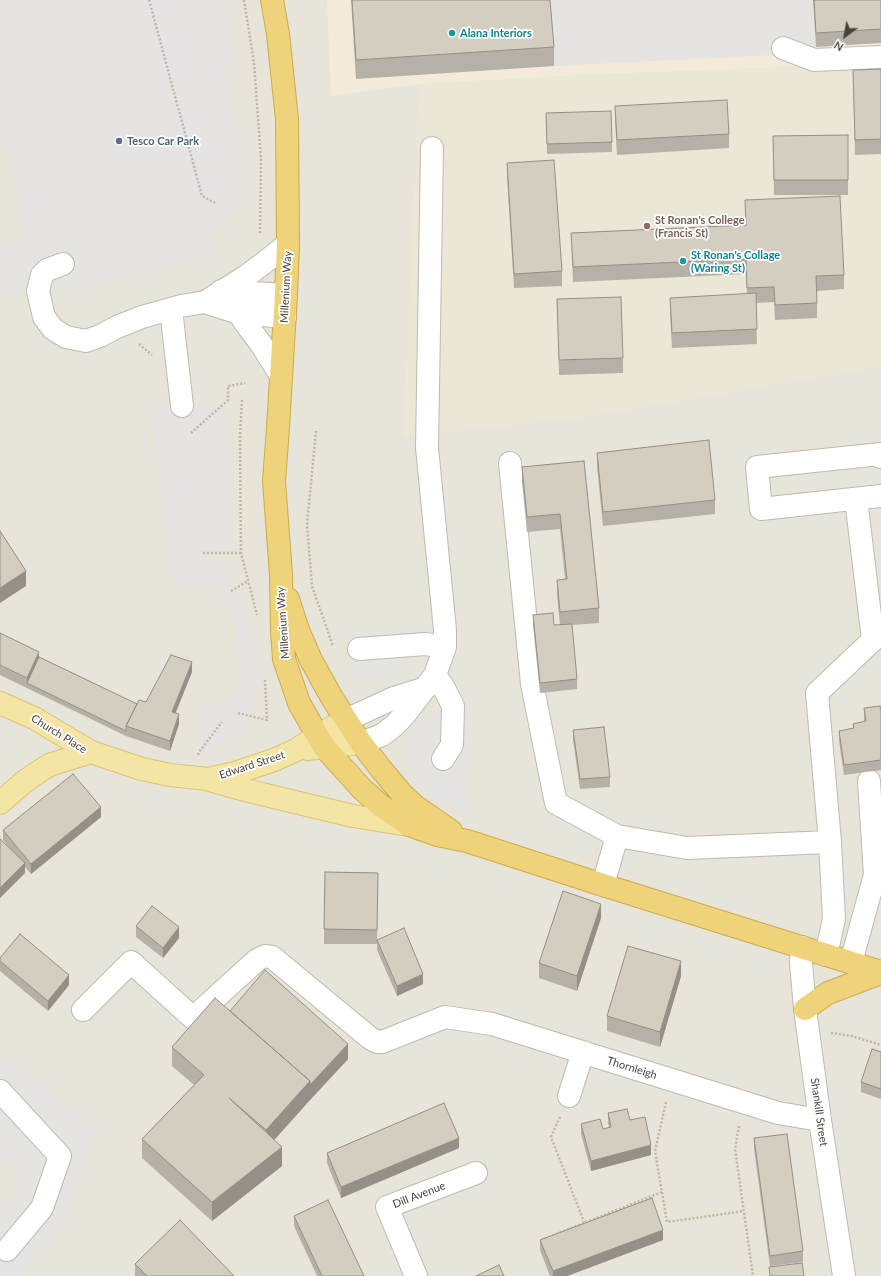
<!DOCTYPE html>
<html>
<head>
<meta charset="utf-8">
<style>
  body { margin:0 }
  #map { position:relative; width:881px; height:1276px; overflow:hidden; background:#f4f2eb; font-family:Lato,sans-serif }
  canvas { display:block }
  .north { position:absolute; left:825px; top:16px; width:40px; height:40px; -webkit-text-stroke:3px #fff; paint-order:stroke; rotate:212deg; font-size:11px; font-weight:700; line-height:16px; text-align:center; color:#474339 }
  .north::after { content:''; display:block; margin:auto; width:14px; height:18px; background:#474339; clip-path:polygon(50% 0,100% 100%,50% 72%,0 100%) }
</style>
</head>
<body>
<div id="map">
<canvas width="881" height="1276"></canvas>
<div class="north">N</div>
</div>
<script>
const ctx = document.querySelector('canvas').getContext('2d');
ctx.lineJoin = 'round';
function fill(path, color) { ctx.fillStyle = color; ctx.fill(path, 'evenodd'); }
const poly = rows => new Path2D(rows.map(r => 'M' + r).join(''));
function stroke(path, color, width, dash) { ctx.strokeStyle = color; ctx.lineWidth = width; ctx.lineCap = dash ? 'butt' : 'round'; ctx.setLineDash(dash || []); ctx.stroke(path); }
function drawText(font, color, halo, rows, align = 'center') {
  ctx.font = font + ' Lato,sans-serif'; ctx.lineWidth = 3.5; ctx.setLineDash([]); ctx.textBaseline = 'middle'; ctx.strokeStyle = halo; ctx.fillStyle = color; for (const [text, x, y, turn = 0] of rows) {
    ctx.save(); ctx.translate(x, y); ctx.rotate((+turn || 0) * Math.PI / 180); ctx.textAlign = isNaN(turn) ? turn : align; if (halo) ctx.strokeText(text, 0, 0); ctx.fillText(text, 0, 0); ctx.restore();
  }
}
const residential = poly([
  [0,0,881,0,881,1276,0,1276]
]);
const commercial = poly([
  [327,0,881,0,881,63,419,84,331,96]
]);
const education = poly([
  [881,63,881,367,574,419,403,437,419,84,579,75]
]);
const parking = poly([
  [0,0,220,0,239,62,220,67,239,136,239,197,230,216,222,227,212,234,215,253,74,288,1,293,0,288,0,245,27,239,6,147,0,148],
  [549,0,813,0,816,53,554,66],
  [225,404,233,550,212,550,212,554,216,564,221,571,238,587,248,612,256,647,257,688,251,717,244,730,228,741,199,752,198,703,228,707,228,693,237,689,236,621,227,600,220,592,208,585,193,584,173,587,152,409],
  [425,626,425,644,397,654,399,674,353,679,346,633],
  [470,705,465,813,457,810,441,801,426,790,414,777,405,754,406,743,413,731,422,721,441,710,453,706],
  [0,1051,96,1129,64,1220,18,1276,0,1276,0,1211,25,1183,0,1160]
]);
const path = poly([
  [149,0,202,196,217,204],
  [244,0,254,63,261,159,260,234],
  [139,344,152,355],
  [242,400,240,436,241,553,257,615],
  [316,431,307,525,312,586,333,646],
  [191,433,228,400,228,386,245,383],
  [203,553,241,553],
  [231,591,248,581],
  [238,713,267,720,265,680],
  [198,755,199,752,222,722],
  [831,1033,852,1036,881,1045],
  [666,1102,655,1151,667,1222,744,1211],
  [560,1117,551,1137,584,1222],
  [739,1126,735,1149,753,1276],
  [541,1240,662,1192]
]);
const minor = poly([
  [783,48,814,60,881,57],
  [63,264,47,270,42,275,38,291,44,317,53,329,66,337,86,341,100,336,117,327,142,317,181,306,205,302,245,277,265,262,288,244],
  [221,291,286,295],
  [205,302,239,313,285,317],
  [171,309,182,406],
  [239,313,246,324,261,344,281,376],
  [881,457,881,454,757,467,761,509,881,496],
  [510,463,532,684,556,803,617,836],
  [359,649,425,644,445,647],
  [435,675,444,688,453,706,452,745,443,759],
  [346,720,394,698,426,688],
  [361,743,382,735,395,725,406,713,435,675,445,647,445,630,427,448,432,148],
  [603,885,617,836,687,848,830,842],
  [802,947,801,963,805,1009,820,1120,844,1276],
  [826,955,834,919,830,842,817,693,873,640,856,499],
  [851,962,875,875,869,781],
  [83,1010,131,962,193,1018,257,960,265,956,272,957,370,1038,377,1042,382,1042,445,1017,492,1024,778,1113,820,1120],
  [0,1091,60,1156,42,1208,7,1250],
  [569,1096,583,1052],
  [416,1276,387,1207,476,1173]
]);
const major = poly([
  [0,703,34,718,91,752,142,769,170,775,208,779,235,773,274,760,296,750,317,736,346,720],
  [307,749,361,743],
  [209,780,241,789,353,816,409,825],
  [0,803,25,781,49,765,91,752]
]);
const highway = poly([
  [272,0,278,34,287,119,288,244,286,295,278,428,274,481,281,575,282,631,284,659,299,703,324,747,362,789,380,805,409,825,437,835,467,841,603,885,881,972],
  [288,599,298,630,311,660,332,698,361,743,381,769,402,794,415,806,451,831],
  [805,1009,828,993,881,973]
]);
const wall = poly([
  [351,0,550,0,554,47,554,66,356,79],
  [813,0,881,0,881,43,816,47],
  [881,69,881,154,855,155,853,70],
  [615,106,729,134,729,148,617,155,615,121],
  [546,113,612,142,612,152,547,154],
  [848,135,848,195,774,195,773,136],
  [507,163,562,271,562,286,514,288,507,178],
  [745,200,844,275,844,289,817,291,817,318,775,320,774,302,756,303,757,344,672,348,670,313,670,298,747,294,746,274,573,282,571,233,745,225],
  [557,299,623,358,623,373,559,375],
  [597,453,715,500,715,514,603,526,597,467],
  [584,461,599,608,599,623,572,625,577,679,577,689,540,693,533,625,533,615,554,625,560,625,557,595,557,580,565,579,560,529,527,532,522,482,522,467],
  [0,633,39,657,137,704,146,702,192,672,175,713,179,724,170,751,126,736,0,675],
  [864,708,881,710,881,770,844,775,839,741,839,731,853,728,853,724,864,722],
  [573,730,610,777,610,787,580,789,573,740],
  [101,817,31,874,25,867,25,873,0,898,0,839,11,850,3,840,3,830],
  [325,872,378,873,377,940,423,984,397,996,377,950,377,943,377,944,324,944],
  [601,918,577,991,539,978,539,963],
  [136,926,179,938,163,958,136,937],
  [0,958,69,985,48,1011,0,971],
  [681,976,660,1047,607,1031,607,1016],
  [230,1011,348,1059,310,1100,274,1140,282,1166,212,1221,142,1158,142,1139,194,1085,172,1066,172,1047],
  [881,1052,881,1099,861,1092,861,1082],
  [608,1113,630,1120,651,1155,591,1171,581,1134,581,1124,603,1129,609,1128,608,1123],
  [754,1138,803,1251,803,1262,770,1266,754,1149],
  [459,1148,341,1198,327,1163,327,1153],
  [294,1216,364,1276,317,1276,294,1226],
  [540,1240,663,1240,567,1276,550,1276,540,1250],
  [135,1264,234,1276,135,1276]
]);
const shadedWall = poly([
  [26,571,26,586,0,603,0,588],
  [39,652,39,662,27,683,27,678],
  [192,662,192,672,172,722,172,712],
  [179,714,179,724,170,751,170,741],
  [101,807,101,817,31,874,31,864],
  [25,863,25,873,0,898,0,888],
  [601,904,601,918,577,991,577,976],
  [179,927,179,938,163,958,163,948],
  [681,961,681,976,660,1047,660,1032],
  [423,974,423,984,397,996,397,986],
  [69,975,69,985,48,1011,48,1001],
  [348,1044,348,1059,310,1100,266,1149,266,1130,310,1081],
  [459,1138,459,1148,341,1198,341,1187],
  [651,1145,651,1155,591,1171,591,1161],
  [282,1147,282,1166,212,1221,212,1202],
  [663,1230,663,1240,567,1276,553,1276,553,1271]
]);
const building = poly([
  [352,0,550,0,554,47,356,60,352,0],
  [814,0,881,0,881,29,816,33,814,0],
  [881,69,881,139,855,140,853,70,881,69],
  [727,100,729,134,617,140,615,106,727,100],
  [611,111,612,142,547,144,546,113,611,111],
  [848,135,848,180,774,180,773,136,848,135],
  [554,160,562,271,514,274,507,163,554,160],
  [840,196,844,275,816,276,817,303,775,305,774,287,747,288,746,259,573,267,571,233,746,225,745,200,840,196],
  [756,293,757,329,672,333,670,298,756,293],
  [621,297,623,358,559,360,557,299,621,297],
  [709,440,715,500,603,512,597,453,709,440],
  [584,461,599,608,560,612,557,580,567,579,560,514,527,517,522,467,584,461],
  [0,531,26,571,0,588,0,531],
  [553,613,554,625,572,624,577,679,540,683,533,615,553,613],
  [0,633,39,652,27,678,0,665,0,633],
  [171,655,192,662,172,712,179,714,170,741,126,726,139,700,146,702,171,655],
  [39,657,137,704,126,726,126,731,27,683,39,657],
  [880,706,881,710,881,760,844,765,839,731,854,728,853,724,866,721,864,708,880,706],
  [604,727,610,777,580,779,573,730,604,727],
  [73,774,101,807,31,864,3,830,73,774],
  [0,839,25,863,0,888,0,839],
  [325,872,378,873,377,930,324,929,325,872],
  [563,891,601,904,577,976,539,963,563,891],
  [152,906,179,927,163,948,136,926,152,906],
  [404,928,423,974,397,986,377,940,404,928],
  [20,934,69,975,48,1001,0,961,0,958,20,934],
  [628,946,681,961,660,1032,607,1016,628,946],
  [265,970,348,1044,310,1085,310,1081,230,1011,265,970],
  [215,998,310,1081,266,1130,229,1098,282,1147,212,1202,142,1139,204,1075,172,1047,215,998],
  [872,1049,881,1052,881,1089,861,1082,872,1049],
  [444,1103,459,1138,341,1187,327,1153,444,1103],
  [627,1109,630,1120,645,1117,651,1145,591,1161,581,1124,600,1119,603,1129,611,1127,608,1113,627,1109],
  [787,1134,803,1251,770,1256,754,1138,787,1134],
  [652,1198,663,1230,553,1271,540,1240,652,1198],
  [328,1200,364,1276,322,1276,294,1216,328,1200],
  [180,1220,234,1276,147,1276,135,1264,180,1220],
  [802,1263,804,1276,770,1276,769,1267,802,1263],
  [499,1265,504,1276,476,1276,499,1265]
]);
const markers = [
  [452,33,4,"#0f9aa8"],
  [119,141,4,"#5c6f8a"],
  [647,226,4,"#8d6e63"],
  [683,261,4,"#0f9aa8"]
];
const cultureNames = [
  ["Alana Interiors",460,33],
  ["St Ronan's Collage",691,255],
  ["(Waring St)",691,268]
];
const serviceNames = [
  ["Tesco Car Park",127,141]
];
const educationNames = [
  ["St Ronan's College",655,220],
  ["(Francis St)",655,233]
];
const streetNames = [
  ["Millenium Way",286,287,-87],
  ["Millenium Way",283,623,-94],
  ["Church Place",59,734,32],
  ["Edward Street",252,765,-18],
  ["Thornleigh",632,1068,17],
  ["Shankill Street",819,1112,82],
  ["Dill Avenue",419,1195,-21]
];
fill(residential, '#e7e4d9');
fill(commercial, '#f3ead9');
fill(education, '#ebe7d6');
fill(parking, '#e6e4e2');
stroke(minor, '#bebaae', 24);
stroke(major, '#d8c475', 24);
stroke(highway, '#cdaa4b', 24);
stroke(path, '#beb7a1', 2.5, [2, 2]);
stroke(minor, '#fff', 22);
stroke(major, '#f4e5a4', 22);
stroke(highway, '#efd37b', 22);
fill(wall, '#b6b1a6');
fill(shadedWall, '#949087');
fill(building, '#d4cec1');
stroke(building, '#949087', 1);
for (const [x, y, r, color] of markers) { const dot = new Path2D(); dot.arc(x, y, r, 0, 2 * Math.PI); ctx.fillStyle = color; ctx.fill(dot); stroke(dot, '#fff', 1.5); }
drawText('bold 11px', '#0d838f', '#fff', cultureNames, 'left');
drawText('bold 11px', '#4e5e75', '#fff', serviceNames, 'left');
drawText('bold 11px', '#785e54', '#fff', educationNames, 'left');
drawText('11px', '#474339', '#fff', streetNames);
</script>
</body>
</html>
